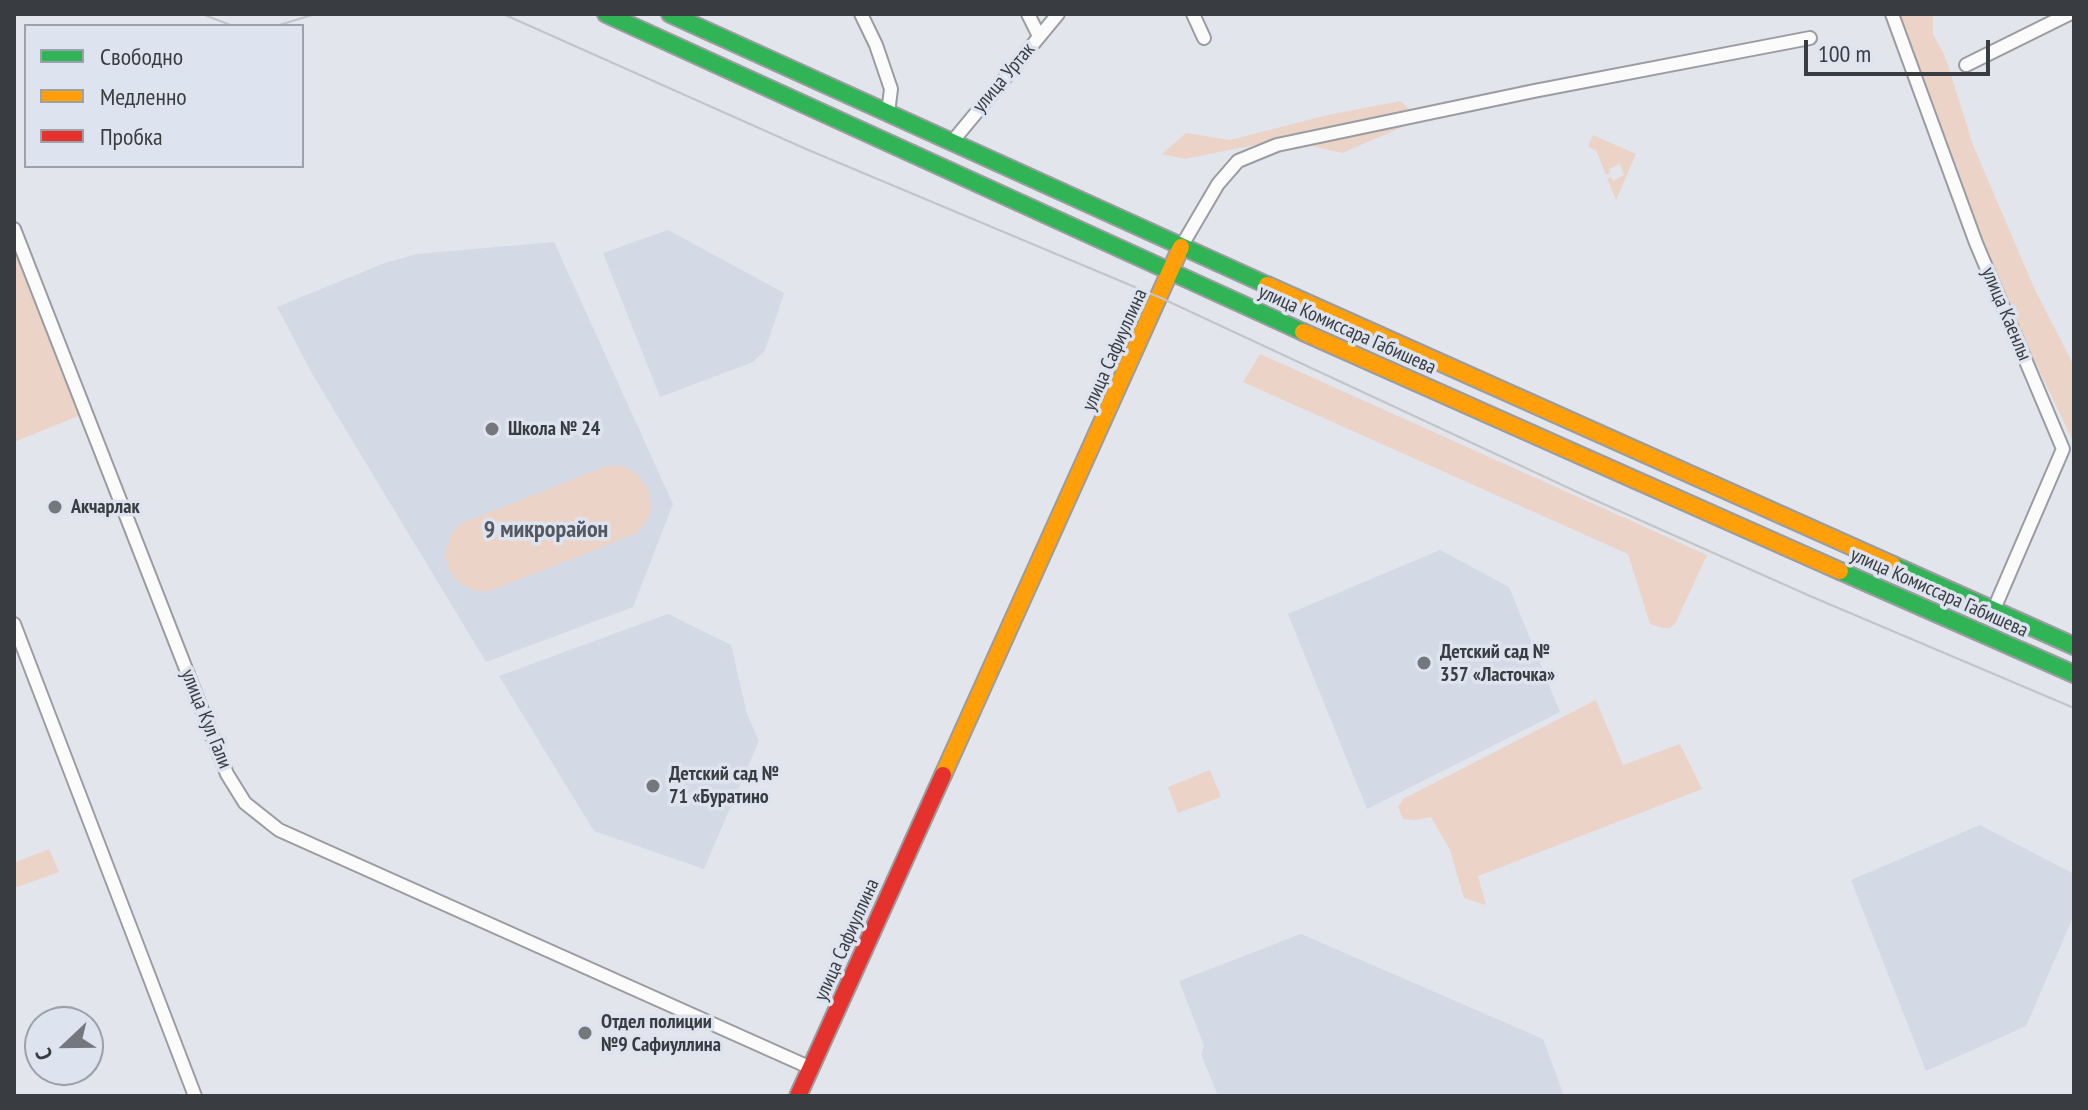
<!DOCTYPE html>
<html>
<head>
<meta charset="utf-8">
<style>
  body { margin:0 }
  #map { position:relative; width:2088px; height:1110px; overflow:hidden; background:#e2e5eb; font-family:"PT Sans Narrow",sans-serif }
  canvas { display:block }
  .frame { position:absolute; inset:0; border:16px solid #393c40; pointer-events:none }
  .legend { position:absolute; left:24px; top:24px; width:280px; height:144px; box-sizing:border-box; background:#dee4ef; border:2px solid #9ca1a9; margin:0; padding:10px 14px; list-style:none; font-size:24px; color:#393c40 }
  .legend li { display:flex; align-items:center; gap:16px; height:40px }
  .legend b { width:40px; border:2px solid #9ca1a9 }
  .north { position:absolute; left:24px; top:1006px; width:80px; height:80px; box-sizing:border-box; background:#dee4ef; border:2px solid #9ca1a9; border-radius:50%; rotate:248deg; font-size:22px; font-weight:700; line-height:32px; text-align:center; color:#393c40 }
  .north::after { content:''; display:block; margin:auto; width:28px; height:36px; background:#74777c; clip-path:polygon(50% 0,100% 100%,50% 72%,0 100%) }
  .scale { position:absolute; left:1804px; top:40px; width:186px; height:36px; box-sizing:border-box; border:4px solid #393c40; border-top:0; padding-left:10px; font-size:24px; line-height:28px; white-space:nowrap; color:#393c40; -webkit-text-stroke:6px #dee4ef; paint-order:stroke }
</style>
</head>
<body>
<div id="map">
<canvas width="2088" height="1110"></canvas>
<div class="frame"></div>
<ul class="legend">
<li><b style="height:10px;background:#30b455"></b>Свободно</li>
<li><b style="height:10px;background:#ff9f0a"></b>Медленно</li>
<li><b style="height:10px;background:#e5322d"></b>Пробка</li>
</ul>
<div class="north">С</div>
<div class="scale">100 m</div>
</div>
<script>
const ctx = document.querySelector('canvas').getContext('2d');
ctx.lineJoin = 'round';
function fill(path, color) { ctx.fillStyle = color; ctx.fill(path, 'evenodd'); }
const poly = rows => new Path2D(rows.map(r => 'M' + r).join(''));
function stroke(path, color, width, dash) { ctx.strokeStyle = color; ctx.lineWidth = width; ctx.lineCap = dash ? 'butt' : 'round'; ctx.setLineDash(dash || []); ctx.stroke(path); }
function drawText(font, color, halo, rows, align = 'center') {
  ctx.font = font + ' "PT Sans Narrow",sans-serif'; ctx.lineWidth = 7; ctx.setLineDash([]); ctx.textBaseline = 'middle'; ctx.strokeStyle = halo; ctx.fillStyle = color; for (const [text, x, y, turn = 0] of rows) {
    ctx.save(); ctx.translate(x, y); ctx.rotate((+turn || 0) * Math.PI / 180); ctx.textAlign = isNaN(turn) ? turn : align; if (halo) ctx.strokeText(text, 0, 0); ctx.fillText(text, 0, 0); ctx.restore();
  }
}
const built = poly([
  [668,230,784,293,765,350,753,362,660,397,603,253],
  [554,242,673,504,633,607,486,662,314,377,277,307,385,263,417,254],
  [1440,550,1509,587,1560,712,1367,809,1288,614],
  [668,614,731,645,747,714,759,741,704,869,594,831,499,676],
  [1980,825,2074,874,2074,915,2026,1026,1926,1071,1851,880],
  [1301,934,1543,1039,1564,1096,1218,1096,1201,1054,1204,1046,1179,981]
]);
const green = poly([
  [1895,14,1933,14,1933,34,1945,56,1973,145,2035,290,2074,366,2074,443,2017,324,1924,94],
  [1400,101,1421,119,1342,153,1284,139,1184,159,1162,154,1186,133,1230,140,1328,115],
  [1593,135,1636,154,1616,200,1607,178,1611,177,1613,181,1624,175,1620,164,1609,169,1610,173,1606,175,1596,150,1588,147],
  [24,254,86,413,14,442,14,258],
  [1260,354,1707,555,1675,624,1669,628,1663,628,1650,624,1628,554,1243,382],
  [607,466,622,466,635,472,649,489,651,511,645,524,635,534,490,591,475,591,456,580,448,568,445,554,452,533,462,523],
  [1596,700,1623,765,1680,744,1702,789,1478,876,1486,905,1464,898,1450,850,1431,817,1416,820,1403,819,1398,807,1403,799],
  [1210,770,1221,797,1178,813,1168,787],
  [49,849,59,872,14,888,14,863]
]);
const street = poly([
  [861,14,876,45,891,89,888,113],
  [1028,14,1039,36],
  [1193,14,1204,38],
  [1892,14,1976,243,2063,449,1994,609],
  [1966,65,2069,14],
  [952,142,1058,14],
  [14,229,227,774,245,803,279,830,811,1068],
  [1181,247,1218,184,1238,161,1277,145,1534,91,1810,38],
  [14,624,195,1096]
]);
const fast = poly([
  [606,14,1303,332],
  [670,14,1267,285],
  [1893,565,2074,646],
  [1840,571,2074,674]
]);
const slow = poly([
  [1267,285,1893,565],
  [1303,332,1840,571],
  [943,775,1181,247]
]);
const jam = poly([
  [798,1096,943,775]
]);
const tram = poly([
  [202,14,233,26],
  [503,14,806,149,1161,298,1588,497,1810,596,2074,708],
  [276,26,315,14]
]);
const markers = [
  [492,429,8,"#74777c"],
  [55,507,8,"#74777c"],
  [1424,663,8,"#74777c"],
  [653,786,8,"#74777c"],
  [585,1033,8,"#74777c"]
];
const streetNames = [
  ["улица Уртак",1004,78,-50],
  ["улица Каенлы",2006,314,67],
  ["улица Комиссара Габишева",1347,330,24],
  ["улица Сафиуллина",1115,350,-66],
  ["улица Комиссара Габишева",1939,593,24],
  ["улица Кул Гали",206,719,68],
  ["улица Сафиуллина",847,940,-66]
];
const poiNames = [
  ["Школа № 24",508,429],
  ["Акчарлак",71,507],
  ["Детский сад №",1440,652],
  ["357 «Ласточка»",1440,675],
  ["Детский сад №",669,774],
  ["71 «Буратино",669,797],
  ["Отдел полиции",601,1022],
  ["№9 Сафиуллина",601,1045]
];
const quarterNames = [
  ["9 микрорайон",546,530]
];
fill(built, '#d4d9e6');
fill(green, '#ecd3c7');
stroke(street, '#9a9ca1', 16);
stroke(fast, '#9a9ca1', 20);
stroke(slow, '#9a9ca1', 20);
stroke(jam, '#9a9ca1', 20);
stroke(street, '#fbfbfc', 12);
stroke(fast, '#30b455', 16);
stroke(slow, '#ff9f0a', 16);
stroke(jam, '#e5322d', 16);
stroke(tram, '#c3c4c6', 2);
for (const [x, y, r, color] of markers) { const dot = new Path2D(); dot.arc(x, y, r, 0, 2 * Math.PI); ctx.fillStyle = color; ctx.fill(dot); stroke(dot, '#dee4ef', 3); }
drawText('20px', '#393c40', '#dee4ef', streetNames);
drawText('bold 20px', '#393c40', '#dee4ef', poiNames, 'left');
drawText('bold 24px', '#545862', '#dee4ef', quarterNames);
</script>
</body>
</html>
